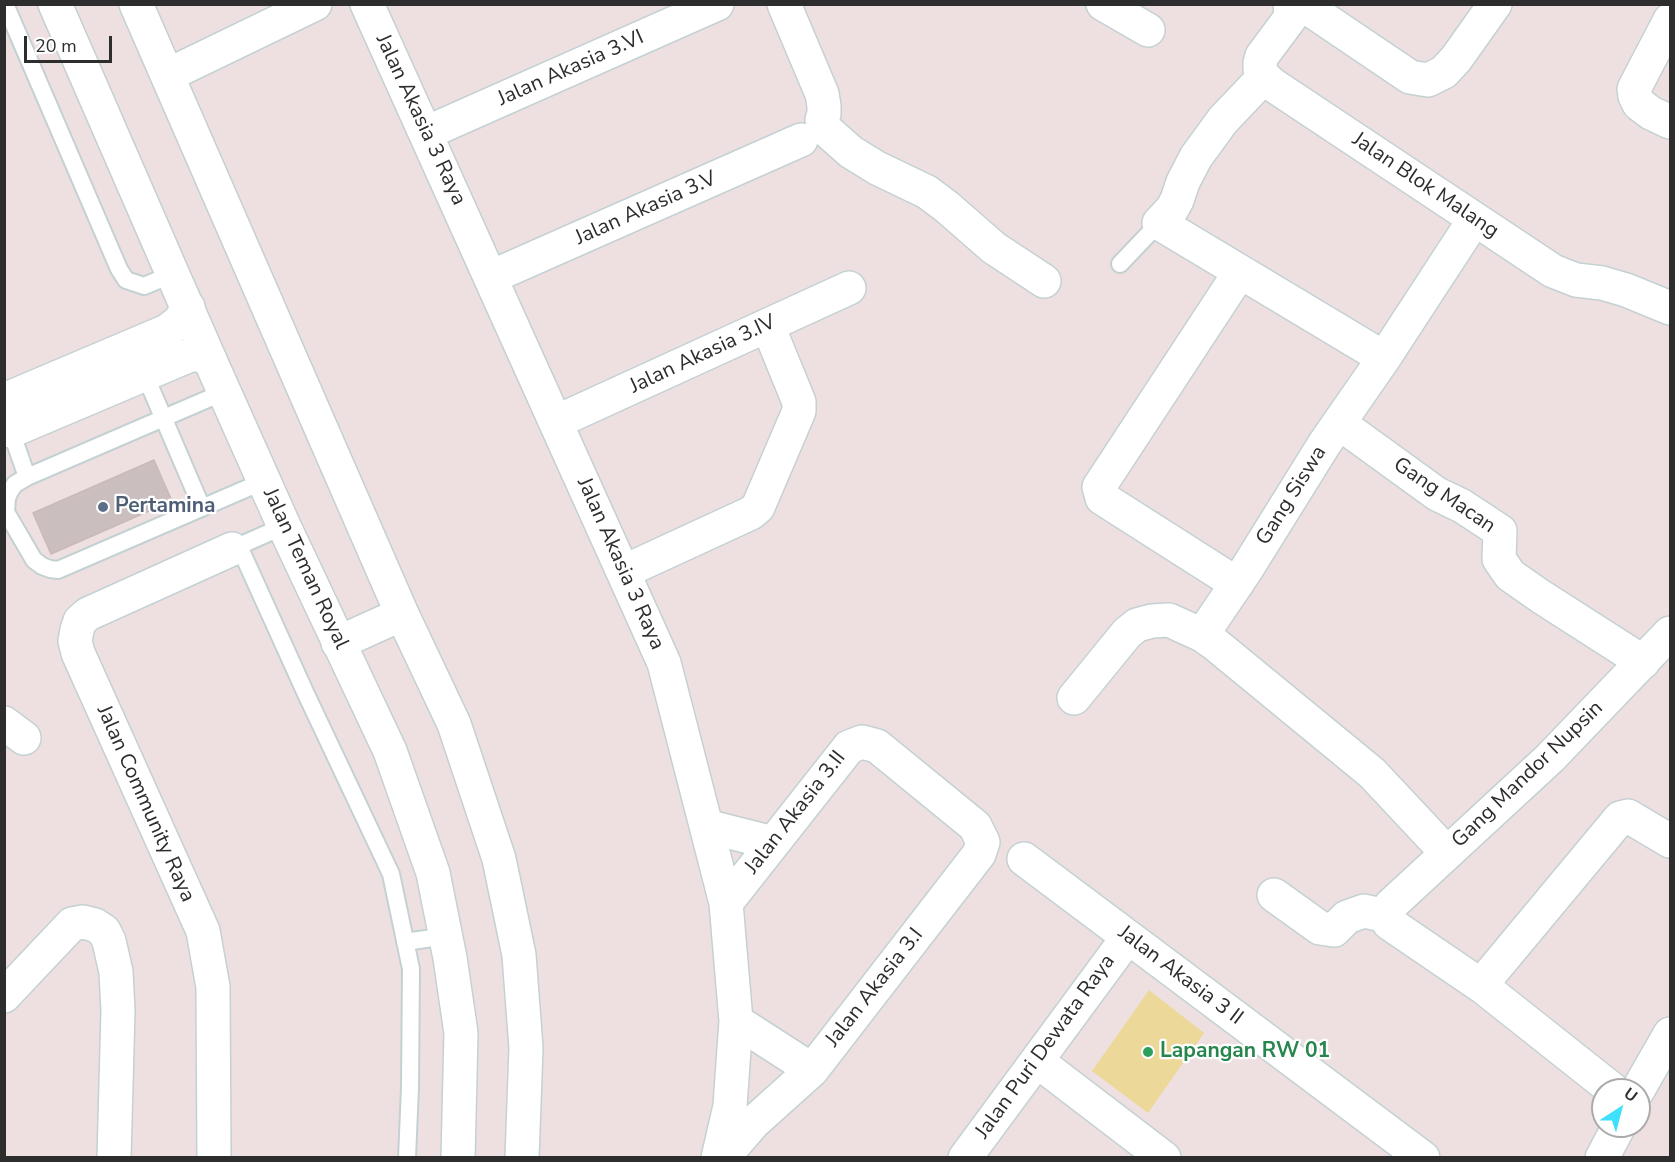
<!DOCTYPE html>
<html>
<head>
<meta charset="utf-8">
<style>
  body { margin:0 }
  #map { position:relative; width:1675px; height:1162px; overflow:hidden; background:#eee0e1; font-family:"Nunito Sans",sans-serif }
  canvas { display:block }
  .frame { position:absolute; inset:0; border:6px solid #2d2d2d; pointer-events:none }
  .north { position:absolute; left:1591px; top:1078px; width:60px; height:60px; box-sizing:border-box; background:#fff; border:2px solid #ababab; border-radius:50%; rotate:36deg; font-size:16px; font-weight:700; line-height:24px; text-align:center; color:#2d2d2d }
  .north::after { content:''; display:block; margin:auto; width:21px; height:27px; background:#3fe0fc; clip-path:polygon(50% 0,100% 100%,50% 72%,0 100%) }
  .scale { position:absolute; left:24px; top:36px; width:88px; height:27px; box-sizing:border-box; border:3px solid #2d2d2d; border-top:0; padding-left:8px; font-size:18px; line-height:21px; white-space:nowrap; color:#2d2d2d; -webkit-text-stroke:4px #fff; paint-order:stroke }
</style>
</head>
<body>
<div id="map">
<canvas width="1675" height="1162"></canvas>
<div class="frame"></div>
<div class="north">U</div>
<div class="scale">20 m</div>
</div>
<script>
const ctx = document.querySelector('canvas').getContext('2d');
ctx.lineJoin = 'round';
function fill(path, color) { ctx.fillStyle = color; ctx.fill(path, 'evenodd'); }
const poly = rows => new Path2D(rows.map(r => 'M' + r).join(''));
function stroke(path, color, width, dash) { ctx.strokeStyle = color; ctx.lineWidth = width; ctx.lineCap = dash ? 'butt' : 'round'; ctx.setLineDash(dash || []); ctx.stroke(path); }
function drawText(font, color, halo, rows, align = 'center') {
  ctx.font = font + ' "Nunito Sans",sans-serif'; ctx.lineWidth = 4.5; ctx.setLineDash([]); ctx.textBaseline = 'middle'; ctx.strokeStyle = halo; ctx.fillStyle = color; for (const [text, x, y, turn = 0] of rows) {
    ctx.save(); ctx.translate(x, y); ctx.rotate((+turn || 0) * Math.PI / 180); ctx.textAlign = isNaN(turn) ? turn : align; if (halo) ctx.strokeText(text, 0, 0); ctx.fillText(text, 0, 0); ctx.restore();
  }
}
const pitch = poly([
  [1149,990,1204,1033,1148,1113,1092,1071]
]);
const building = poly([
  [154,460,172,501,51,554,33,513,154,460]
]);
const lane = poly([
  [5,4,119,269,126,280,144,286,173,274],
  [1120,264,1159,223],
  [145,375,202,508],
  [224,392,27,477,15,484,10,491,7,498,6,512,34,560,42,566,50,569,58,570,264,481],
  [11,431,27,477],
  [239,546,306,694,391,874,411,969,410,1087,407,1158],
  [232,549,284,526],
  [405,942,446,936]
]);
const street = poly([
  [367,4,664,663,726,903,736,1021,730,1106,718,1158],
  [784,4,822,94,824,106,824,114,822,120,824,128,851,152,877,168,927,192,947,207,994,248,1044,281],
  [1103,4,1148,30],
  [1290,4,1291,17,1262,56,1260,63,1260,69,1264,77,1273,85,1553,271,1576,280,1602,283,1626,290,1670,308],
  [1302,4,1410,77,1428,80,1444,72,1456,59,1495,4],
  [1670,20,1634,89,1635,96,1639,104,1651,113,1670,122],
  [168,75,315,4],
  [1264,77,1223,120,1196,157,1183,182,1177,200,1172,209,1159,223,1384,358],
  [426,133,717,4],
  [491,277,801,140],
  [4,400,167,331,180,321,188,307],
  [556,422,849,288],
  [1339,423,1437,494,1462,506,1500,531,1499,559,1510,575,1540,596,1643,662],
  [4,428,11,431,188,356,198,354,210,360],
  [623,572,751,513,758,507,799,411,799,402,768,326],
  [1237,584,1102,498,1099,487,1240,272],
  [1202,635,1246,570,1325,443,1384,358,1474,220],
  [1074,698,1127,633,1137,625,1152,621,1169,620,1202,635,1215,644,1372,773,1447,853],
  [4,723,24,738],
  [706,826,773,843],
  [1024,859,1423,1158],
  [1274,895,1320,928,1334,930,1347,917,1364,911,1386,916,1389,923,1483,987,1613,1090],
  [1386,916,1387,910,1391,905,1550,758,1670,633],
  [1483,987,1491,973,1620,818,1628,816,1670,841],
  [4,996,72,924,83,922,95,925,104,931,109,941,116,972,118,1011,114,1158],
  [736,1021,812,1070],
  [1037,1061,1164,1158],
  [1638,1090,1670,1034],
  [214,1158,213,987,203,931,78,653,75,641,77,630,80,621,88,614,232,549],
  [723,1158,753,1123,812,1070,979,854,983,842,975,826,877,746,862,742,849,747,726,903],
  [965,1158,1128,937],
  [1602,1158,1619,1126]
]);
const secondary = poly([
  [55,4,210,360,284,526,390,751,433,873,450,958,461,1033,458,1158],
  [136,4,402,614,454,724,499,859,519,955,526,1048,522,1158],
  [338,643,402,614]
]);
const markers = [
  [103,507,6,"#5c6f8a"],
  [1148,1052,6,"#2e9e5b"]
];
const streetNames = [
  ["Jalan Akasia 3.VI",571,69,-24],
  ["Jalan Akasia 3 Raya",420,120,65],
  ["Jalan Blok Malang",1425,186,34],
  ["Jalan Akasia 3.V",646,209,-24],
  ["Jalan Akasia 3.IV",703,355,-25],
  ["Gang Siswa",1292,496,-58],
  ["Gang Macan",1444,496,34],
  ["Jalan Akasia 3 Raya",620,564,66],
  ["Jalan Teman Royal",305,569,65],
  ["Gang Mandor Nupsin",1528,775,-44],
  ["Jalan Community Raya",145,804,66],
  ["Jalan Akasia 3.II",796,813,-52],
  ["Jalan Akasia 3 II",1180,976,37],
  ["Jalan Akasia 3.I",875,988,-52],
  ["Jalan Puri Dewata Raya",1046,1047,-54]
];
const serviceNames = [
  ["Pertamina",115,507]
];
const leisureNames = [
  ["Lapangan RW 01",1160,1052]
];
fill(pitch, '#ecd898');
fill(building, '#cabebf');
stroke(building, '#cab9b9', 1.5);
stroke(lane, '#c4d1d3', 20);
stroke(street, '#c4d1d3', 36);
stroke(secondary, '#c4d1d3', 36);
stroke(lane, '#fff', 16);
stroke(street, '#fff', 33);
stroke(secondary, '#fff', 33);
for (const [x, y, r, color] of markers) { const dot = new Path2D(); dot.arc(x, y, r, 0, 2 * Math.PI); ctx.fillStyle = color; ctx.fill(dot); stroke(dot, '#fff', 2); }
drawText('21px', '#2d2d2d', '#fff', streetNames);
drawText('bold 21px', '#4e5e75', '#fff', serviceNames, 'left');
drawText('bold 21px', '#27864d', '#fff', leisureNames, 'left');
</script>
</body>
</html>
